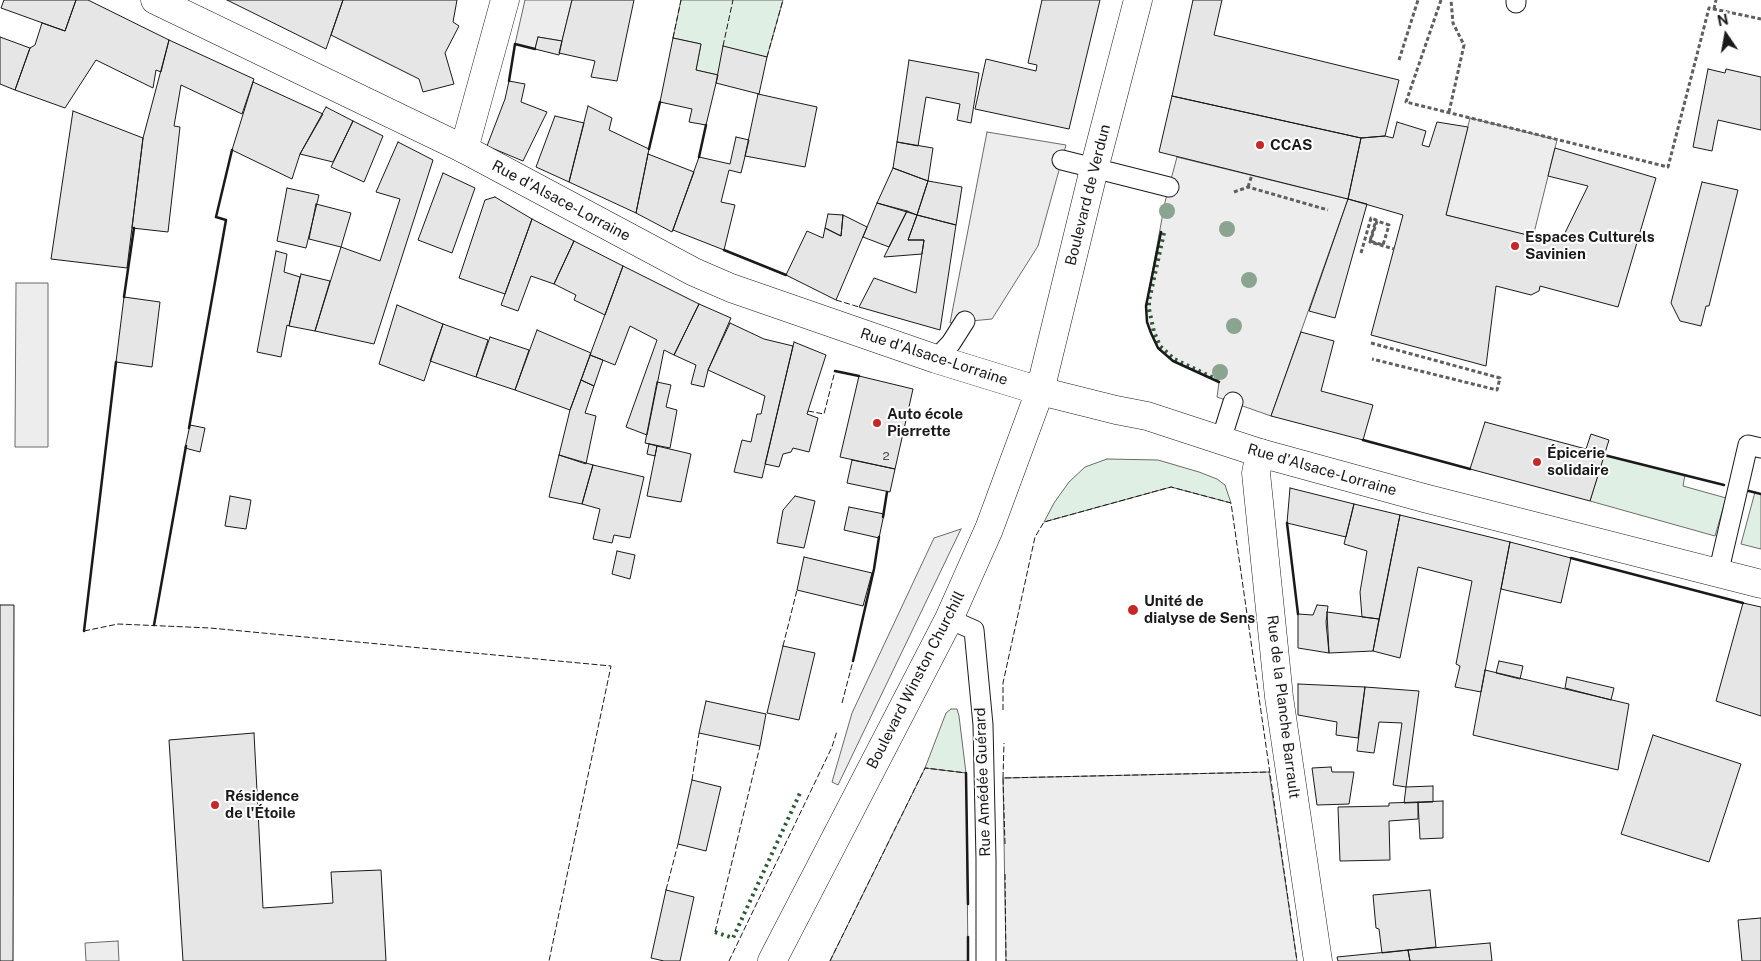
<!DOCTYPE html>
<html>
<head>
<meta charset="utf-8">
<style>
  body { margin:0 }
  #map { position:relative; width:1761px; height:961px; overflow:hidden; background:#fff; font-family:"Public Sans",sans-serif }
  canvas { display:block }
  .north { position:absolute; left:1701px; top:10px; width:50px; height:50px; -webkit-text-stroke:4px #fff; paint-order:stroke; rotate:348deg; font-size:14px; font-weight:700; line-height:20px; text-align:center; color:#1a1a1a }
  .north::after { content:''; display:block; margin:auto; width:18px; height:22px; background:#1a1a1a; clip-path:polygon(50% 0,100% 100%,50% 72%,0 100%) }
</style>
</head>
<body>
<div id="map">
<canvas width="1761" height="961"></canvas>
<div class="north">N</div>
</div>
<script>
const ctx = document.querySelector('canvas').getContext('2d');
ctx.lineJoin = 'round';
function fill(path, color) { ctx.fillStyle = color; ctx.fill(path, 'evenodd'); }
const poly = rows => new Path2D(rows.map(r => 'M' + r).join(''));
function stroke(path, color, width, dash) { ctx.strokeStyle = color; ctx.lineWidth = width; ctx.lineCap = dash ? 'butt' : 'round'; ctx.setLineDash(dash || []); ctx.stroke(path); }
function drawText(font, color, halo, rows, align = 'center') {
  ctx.font = font + ' "Public Sans",sans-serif'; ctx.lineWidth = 4; ctx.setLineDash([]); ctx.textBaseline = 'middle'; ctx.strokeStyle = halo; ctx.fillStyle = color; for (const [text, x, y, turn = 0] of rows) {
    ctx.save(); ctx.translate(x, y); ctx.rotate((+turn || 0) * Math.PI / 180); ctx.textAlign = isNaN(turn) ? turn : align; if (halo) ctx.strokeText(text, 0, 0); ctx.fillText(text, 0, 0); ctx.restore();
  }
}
const green = poly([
  [681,0,783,0,767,57,724,47,718,75,696,70,701,44,673,38,681,0],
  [1604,455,1685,475,1683,486,1726,498,1715,536,1590,501,1604,455],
  [1107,459,1158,460,1199,472,1217,479,1225,485,1231,503,1171,487,1044,522,1054,503,1069,482,1085,467,1107,459],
  [1755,492,1761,494,1761,549,1741,544,1755,492],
  [951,709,957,709,959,716,966,773,925,768,946,713,951,709]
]);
const parking = poly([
  [525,0,572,0,562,41,538,37,535,49,515,44,525,0],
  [1470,118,1557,140,1533,237,1446,215,1470,118],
  [987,132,1066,145,1038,246,992,319,950,323,987,132],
  [1177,157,1348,199,1271,416,1217,397,1219,382,1173,361,1158,348,1151,333,1147,322,1146,306,1165,202,1177,157],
  [16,283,48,283,48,447,15,447,16,283],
  [961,529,838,785,832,782,852,713,934,538,961,529],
  [925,768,966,773,968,961,830,961,925,768],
  [1269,772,1297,961,1006,961,1003,778,1269,772],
  [118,941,119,961,86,961,85,943,118,941]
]);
const building = poly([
  [4,0,76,0,65,31,1,8,4,0],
  [76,0,88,0,169,40,161,72,156,70,153,88,96,60,65,108,15,90,30,48,35,45,42,23,65,31,76,0],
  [227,0,343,0,326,49,227,0],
  [343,0,457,0,453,22,459,26,445,53,454,84,423,92,419,79,331,35,343,0],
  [572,0,634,0,617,81,591,77,595,61,559,53,572,0],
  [1042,0,1100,0,1069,129,975,109,986,59,1036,71,1037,65,1028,63,1042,0],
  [1193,0,1222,0,1214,35,1399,80,1385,136,1361,138,1172,96,1193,0],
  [0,37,30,48,15,90,0,84,0,37],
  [538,37,562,41,559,55,535,49,538,37],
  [673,38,701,44,696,70,718,75,706,125,689,122,692,109,660,102,673,38],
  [169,40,254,79,242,114,181,85,174,126,180,127,168,232,132,228,143,138,169,40],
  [723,46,767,57,759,94,716,83,723,46],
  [909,60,979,73,971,123,957,120,960,104,926,97,918,146,897,142,909,60],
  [1708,69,1725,73,1726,69,1761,77,1761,130,1718,120,1712,151,1693,147,1708,69],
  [509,81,525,84,521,102,547,112,523,161,487,146,505,99,509,81],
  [253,82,323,114,300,154,292,179,232,150,253,82],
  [758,94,817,107,805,167,745,156,758,94],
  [1172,96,1361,138,1348,199,1159,152,1172,96],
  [588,106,612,118,609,130,649,149,636,213,569,182,588,106],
  [326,107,353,121,333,162,300,154,326,107],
  [73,111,143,138,127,268,51,259,73,111],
  [555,116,584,123,569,182,536,167,555,116],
  [353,121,383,136,364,182,331,167,353,121],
  [1397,122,1426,131,1422,145,1429,147,1437,122,1468,127,1446,215,1560,243,1588,186,1548,176,1555,148,1656,178,1618,307,1540,286,1539,291,1531,295,1496,286,1486,366,1371,335,1403,215,1348,199,1361,138,1385,136,1393,138,1397,122],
  [736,137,749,140,741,173,729,170,721,202,735,205,724,250,673,230,699,157,730,164,736,137],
  [398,142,433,160,374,344,315,331,341,247,380,261,400,199,376,192,398,142],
  [897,142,933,148,928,181,893,168,897,142],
  [648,154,694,172,672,232,636,213,648,154],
  [893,168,928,181,917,215,877,203,893,168],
  [443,173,475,188,452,253,418,240,443,173],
  [928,181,962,187,956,225,917,215,928,181],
  [1702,182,1738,190,1709,306,1706,306,1701,326,1680,321,1671,303,1702,182],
  [287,188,319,195,306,248,277,241,287,188],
  [495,197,532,219,505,294,459,278,485,200,495,197],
  [1348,199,1367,204,1335,318,1309,311,1348,199],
  [877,203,907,211,889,247,863,237,877,203],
  [316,204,351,213,341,247,309,239,316,204],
  [907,211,917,215,908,240,924,240,922,254,884,257,907,211],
  [828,214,843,215,841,236,825,228,828,214],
  [843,215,867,227,836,300,786,275,807,231,823,238,825,228,841,236,843,215],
  [917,215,956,225,940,330,859,307,874,278,916,293,924,240,908,240,917,215],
  [532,219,574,241,554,284,531,276,518,311,501,305,532,219],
  [574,241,623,266,605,315,574,300,576,295,554,284,574,241],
  [276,251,287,254,284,272,300,277,289,326,287,325,281,357,257,352,276,251],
  [623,266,699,304,674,355,664,350,647,435,626,427,657,340,630,326,615,365,590,355,623,266],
  [301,274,330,281,315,331,289,326,301,274],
  [124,297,160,302,152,367,116,362,124,297],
  [699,304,731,318,708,370,704,387,691,384,696,365,674,355,699,304],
  [397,305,443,324,424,381,379,364,397,305],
  [730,323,764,339,793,346,762,478,734,472,742,440,751,442,757,414,761,414,765,396,708,370,730,323],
  [443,324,488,340,476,377,430,361,443,324],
  [537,330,591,353,570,410,515,390,537,330],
  [1301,332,1334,341,1321,391,1373,405,1363,440,1271,416,1301,332],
  [490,337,529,350,515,390,476,377,490,337],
  [794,342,826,355,807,414,818,418,809,452,793,448,791,452,783,454,779,467,765,464,794,342],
  [590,355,603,360,594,386,581,380,590,355],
  [859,376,913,389,895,469,840,457,859,376],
  [581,380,594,386,585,413,596,416,586,464,559,455,570,410,581,380],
  [657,382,671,385,666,407,677,410,670,448,645,443,657,382],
  [1485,422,1586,449,1591,434,1609,440,1590,501,1470,469,1485,422],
  [190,425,205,428,200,452,185,448,190,425],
  [649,444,657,446,655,456,647,454,649,444],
  [657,446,691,454,681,502,647,496,657,446],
  [559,455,593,465,582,504,549,497,559,455],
  [852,460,895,469,890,492,847,483,852,460],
  [593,465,644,477,630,538,614,535,612,543,593,539,600,509,582,504,593,465],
  [1290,488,1354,504,1346,537,1287,523,1290,488],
  [230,496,251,500,246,529,225,526,230,496],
  [795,496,815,501,804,548,777,543,783,510,795,496],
  [1354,504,1400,515,1379,619,1362,617,1360,592,1367,551,1344,544,1354,504],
  [849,507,884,514,879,538,844,530,849,507],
  [1400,515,1510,542,1481,692,1455,687,1460,666,1456,664,1472,581,1418,567,1400,658,1373,651,1400,515],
  [1510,542,1571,558,1561,603,1501,589,1510,542],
  [617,551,635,555,630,579,612,574,617,551],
  [804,557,872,573,863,606,797,590,804,557],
  [1743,603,1761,607,1761,716,1716,701,1743,603],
  [0,605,14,605,13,961,0,961,0,605],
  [1317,605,1328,606,1326,622,1329,653,1298,648,1298,614,1313,615,1317,605],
  [1327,612,1379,619,1373,651,1329,653,1327,612],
  [783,646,815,653,799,720,767,713,783,646],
  [1499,661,1523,666,1520,679,1496,673,1499,661],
  [1485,670,1629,704,1618,770,1473,735,1485,670],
  [1567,677,1614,688,1611,700,1565,688,1567,677],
  [1298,684,1365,687,1358,738,1336,735,1337,722,1298,715,1298,684],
  [1365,687,1419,691,1406,787,1393,785,1402,723,1379,722,1374,753,1357,751,1365,687],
  [706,701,766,714,760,746,699,733,706,701],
  [254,733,263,908,333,903,331,872,381,870,386,961,183,961,169,740,254,733],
  [1653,735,1741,764,1709,862,1621,834,1653,735],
  [1331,767,1332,772,1354,772,1349,804,1317,805,1312,768,1331,767],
  [692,780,721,787,706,851,678,844,692,780],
  [1433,786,1433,802,1404,803,1406,787,1433,786],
  [1443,801,1443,838,1420,839,1418,802,1443,801],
  [1418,802,1418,819,1389,821,1390,860,1340,861,1338,807,1389,806,1389,803,1418,802],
  [666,890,694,897,680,961,664,961,651,958,666,890],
  [1430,890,1436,947,1382,953,1379,929,1376,928,1373,895,1430,890],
  [1761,918,1761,961,1742,961,1738,920,1761,918],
  [1490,943,1492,961,1410,961,1408,950,1490,943],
  [1408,950,1410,961,1338,961,1337,957,1408,950]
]);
const path = poly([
  [1441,0,1406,102,1668,167,1709,8,1761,19],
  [1714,9,1716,0],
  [1399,60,1418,0],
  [1449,112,1464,45,1453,23,1451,0],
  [1248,187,1252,175],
  [1234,192,1248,187,1328,210],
  [1361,253,1371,218,1376,220,1370,241,1383,245,1389,225,1377,221,1370,242,1394,249],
  [1371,343,1500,378,1497,390,1372,359]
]);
const lane = poly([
  [1516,0,1516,3],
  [1062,160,1169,187],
  [936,359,951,343,965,321],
  [1221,440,1233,402],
  [1718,574,1748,445,1761,448],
  [949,619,974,630,983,725,986,859,986,961]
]);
const street = poly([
  [464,149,505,0],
  [1260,453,1256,473,1279,697,1318,961]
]);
const secondary = poly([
  [155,0,464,149,694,272,731,288,936,359,1040,391,1116,410,1147,416,1260,453,1424,498,1761,584]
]);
const primary = poly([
  [772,961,949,619,989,529,1040,391,1094,169,1138,0]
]);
const hedge = poly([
  [1164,233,1149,301,1149,309,1154,332,1160,346,1174,359,1220,381],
  [715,932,733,938,800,793]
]);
const fence = poly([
  [673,38,681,0],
  [723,46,733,0],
  [767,57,783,0],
  [836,300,859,307],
  [808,411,824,414,835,371],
  [84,631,118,624,210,628,611,666,549,961],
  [783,646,797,590],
  [842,703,853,661],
  [1003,710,1003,683,1035,537,1044,522,1171,487,1231,503,1297,961],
  [1003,778,1004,743],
  [692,780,699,733],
  [1005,844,1003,778,1269,772],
  [1005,874,1006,961],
  [666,890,678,844],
  [715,932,760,746],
  [729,961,832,747,837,731],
  [830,961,925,768,966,773]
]);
const wall = poly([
  [509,81,515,44,535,49],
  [649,149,660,102],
  [699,157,706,125],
  [1161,232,1146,306,1147,322,1151,333,1158,348,1173,361,1219,382],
  [724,250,786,275],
  [124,297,134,228],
  [835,371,859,376],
  [189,428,226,220,216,217,232,150],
  [1363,440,1470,469],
  [1604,455,1724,485],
  [1749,491,1761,494],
  [883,517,887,492],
  [1287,523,1298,614],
  [1571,558,1743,603],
  [154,625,186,446],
  [84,631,116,362],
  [853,661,874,569,879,537],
  [966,773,968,904],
  [968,961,968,937]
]);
const trees = [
  [1167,211],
  [1227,229],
  [1249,280],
  [1234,326],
  [1220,372]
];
const markers = [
  [1260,145,5,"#c62828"],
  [1515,246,5,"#c62828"],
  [877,423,5,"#c62828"],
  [1537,462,5,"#c62828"],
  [1133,610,6,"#c62828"],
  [215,805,5,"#c62828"]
];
const numberNames = [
  ["2",886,456]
];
const poiNames = [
  ["CCAS",1270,145],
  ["Espaces Culturels",1525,237],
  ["Savinien",1525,254],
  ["Auto école",887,414],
  ["Pierrette",887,431],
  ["Épicerie",1547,453],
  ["solidaire",1547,470],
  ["Unité de",1144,601],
  ["dialyse de Sens",1144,618],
  ["Résidence",225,796],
  ["de l'Étoile",225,813]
];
const streetNames = [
  ["Boulevard de Verdun",1088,195,-76],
  ["Rue d'Alsace-Lorraine",561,201,28],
  ["Rue d'Alsace-Lorraine",934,357,18],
  ["Rue d'Alsace-Lorraine",1322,470,16],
  ["Boulevard Winston Churchill",916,680,-63],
  ["Rue de la Planche Barrault",1283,707,83],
  ["Rue Amédée Guérard",983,782,-92]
];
fill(green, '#e0efe3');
stroke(green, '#6a6a6a', 1);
fill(parking, '#ededed');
stroke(parking, '#6a6a6a', 1);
fill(building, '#e6e6e6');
stroke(building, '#1a1a1a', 1);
stroke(lane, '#1a1a1a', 21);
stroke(street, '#1a1a1a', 29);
stroke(secondary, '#1a1a1a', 29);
stroke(primary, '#1a1a1a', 29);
stroke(path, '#5f5f5f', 3, [4, 2.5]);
stroke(lane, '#fff', 19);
stroke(street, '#fff', 28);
stroke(secondary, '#fff', 28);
stroke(primary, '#fff', 28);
stroke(hedge, '#2b5a34', 4, [2.5, 4]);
stroke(fence, '#1a1a1a', 1, [6, 2.5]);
stroke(wall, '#1a1a1a', 2.5);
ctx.fillStyle = '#8aa48f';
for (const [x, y] of trees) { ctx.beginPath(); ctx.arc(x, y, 8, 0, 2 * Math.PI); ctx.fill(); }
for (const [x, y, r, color] of markers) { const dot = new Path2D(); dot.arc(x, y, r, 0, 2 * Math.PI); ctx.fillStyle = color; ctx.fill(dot); stroke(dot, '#fff', 2); }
drawText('12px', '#4d4d4d', null, numberNames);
drawText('bold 15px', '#1a1a1a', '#fff', poiNames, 'left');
drawText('15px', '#1a1a1a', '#fff', streetNames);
</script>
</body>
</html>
